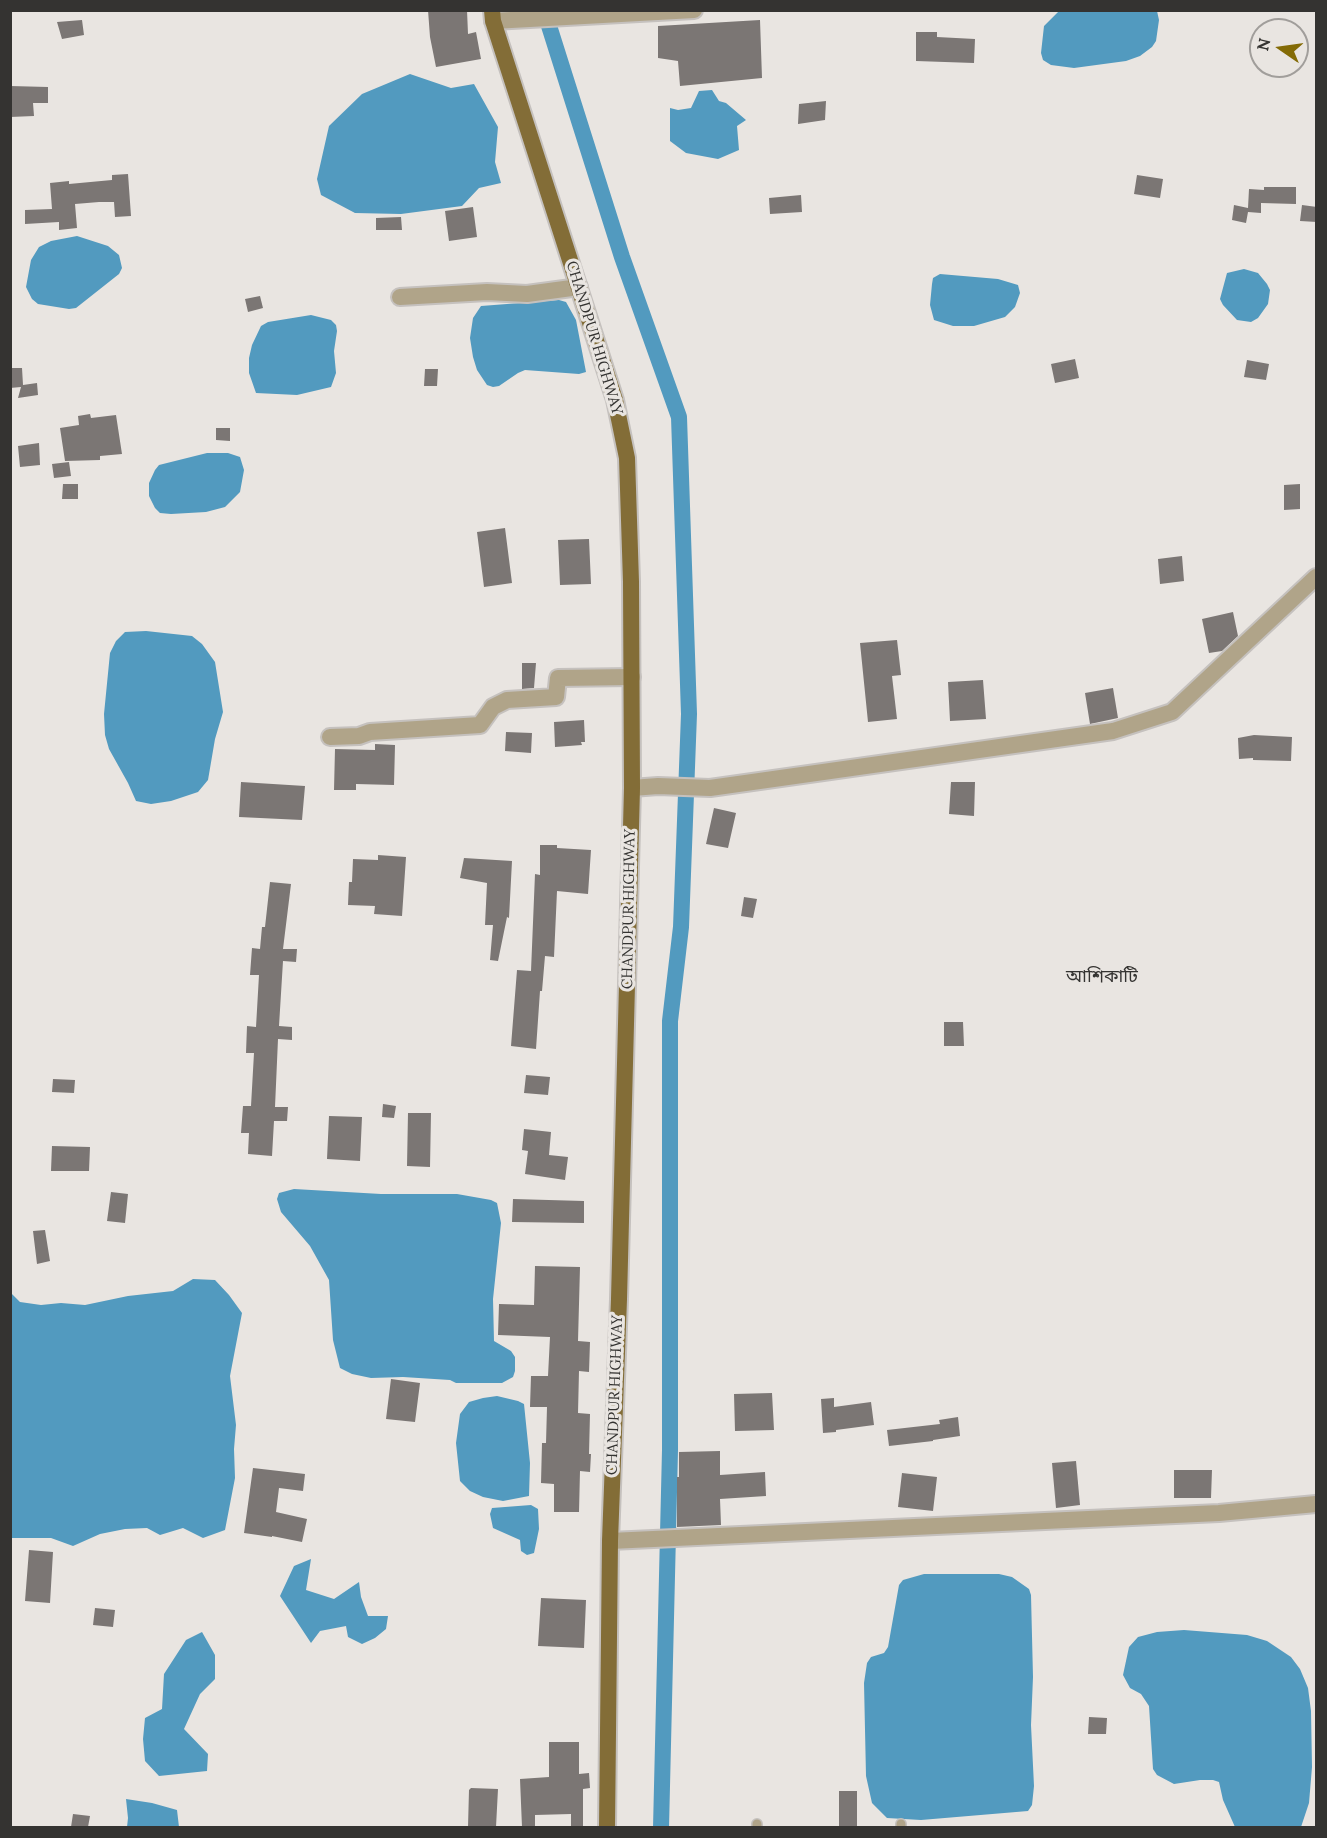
<!DOCTYPE html>
<html>
<head>
<meta charset="utf-8">
<style>
  body { margin:0 }
  #map { position:relative; width:1327px; height:1838px; overflow:hidden; background:#e9e5e1; font-family:Lora,serif }
  canvas { display:block }
  .frame { position:absolute; inset:0; border:12px solid #343331; pointer-events:none }
  .north { position:absolute; left:1249px; top:18px; width:60px; height:60px; box-sizing:border-box; background:#e9e5e1; border:2px solid #a19e9b; border-radius:50%; rotate:283deg; font-size:16px; font-weight:700; line-height:24px; text-align:center; color:#343331 }
  .north::after { content:''; display:block; margin:auto; width:21px; height:27px; background:#846b06; clip-path:polygon(50% 0,100% 100%,50% 72%,0 100%) }
</style>
</head>
<body>
<div id="map">
<canvas width="1327" height="1838"></canvas>
<div class="frame"></div>
<div class="north">N</div>
</div>
<script>
const ctx = document.querySelector('canvas').getContext('2d');
ctx.lineJoin = 'round';
function fill(path, color) { ctx.fillStyle = color; ctx.fill(path, 'evenodd'); }
const poly = rows => new Path2D(rows.map(r => 'M' + r).join(''));
function stroke(path, color, width, dash) { ctx.strokeStyle = color; ctx.lineWidth = width; ctx.lineCap = dash ? 'butt' : 'round'; ctx.setLineDash(dash || []); ctx.stroke(path); }
function drawText(font, color, halo, rows, align = 'center') {
  ctx.font = font + ' Lora,"Noto Sans Bengali",serif'; ctx.lineWidth = 6; ctx.setLineDash([]); ctx.textBaseline = 'middle'; ctx.strokeStyle = halo; ctx.fillStyle = color; for (const [text, x, y, turn = 0] of rows) {
    ctx.save(); ctx.translate(x, y); ctx.rotate((+turn || 0) * Math.PI / 180); ctx.textAlign = isNaN(turn) ? turn : align; if (halo) ctx.strokeText(text, 0, 0); ctx.fillText(text, 0, 0); ctx.restore();
  }
}
const water = poly([
  [1059,11,1157,11,1159,20,1156,41,1152,47,1140,56,1126,61,1074,68,1051,65,1043,60,1041,53,1044,26],
  [410,74,451,88,474,84,498,127,495,162,501,183,479,188,462,206,401,214,355,213,321,195,317,179,329,126,362,94],
  [712,90,719,101,726,103,746,120,737,126,739,150,718,159,686,153,670,141,670,108,678,110,691,108,699,91],
  [77,236,108,246,119,255,122,268,119,274,76,308,69,309,38,304,32,299,26,287,31,260,39,247,51,241],
  [1244,269,1258,273,1267,284,1270,290,1268,304,1258,318,1251,322,1237,320,1223,305,1220,299,1227,273],
  [940,274,998,279,1018,285,1020,293,1015,307,1005,317,974,326,953,326,934,320,930,305,932,284,933,278],
  [559,300,566,302,576,320,586,372,579,374,525,370,518,373,499,386,493,387,487,385,477,370,473,357,470,338,473,318,481,306],
  [311,315,331,320,336,325,337,331,334,351,336,373,331,387,297,395,256,393,249,373,249,358,252,345,261,326,268,322],
  [207,453,228,453,240,457,244,470,240,492,225,507,206,512,171,514,160,513,155,508,149,496,149,483,155,470,159,465],
  [146,631,192,636,202,644,215,662,223,712,215,739,208,780,198,792,171,801,151,804,136,801,128,783,109,749,105,735,104,714,110,653,116,641,125,632],
  [294,1189,381,1194,457,1194,491,1200,497,1203,501,1223,493,1299,494,1341,511,1351,515,1357,515,1371,513,1377,502,1383,456,1383,450,1380,403,1377,371,1378,352,1374,340,1368,333,1340,329,1280,310,1246,281,1212,277,1199,279,1193],
  [193,1279,215,1280,229,1295,242,1313,230,1376,236,1425,234,1449,235,1478,225,1530,203,1538,183,1528,160,1535,147,1528,125,1529,100,1534,73,1546,51,1538,11,1538,11,1293,20,1302,41,1305,61,1303,85,1305,128,1296,173,1291],
  [497,1396,518,1401,524,1404,530,1463,529,1496,503,1501,483,1497,470,1491,460,1481,456,1443,460,1414,469,1402,483,1398],
  [531,1505,538,1509,539,1529,534,1553,527,1555,521,1551,520,1540,493,1528,490,1514,492,1508],
  [311,1559,306,1590,334,1599,359,1582,361,1597,368,1616,388,1616,386,1629,375,1638,362,1644,348,1637,346,1626,320,1631,311,1643,280,1596,294,1566],
  [924,1574,999,1574,1012,1577,1029,1589,1031,1595,1033,1677,1031,1725,1034,1786,1032,1805,1028,1811,921,1820,887,1818,872,1803,866,1776,864,1683,867,1663,871,1657,884,1653,888,1647,899,1585,903,1580],
  [1184,1630,1247,1635,1267,1641,1291,1657,1300,1669,1308,1688,1311,1711,1312,1767,1309,1803,1301,1827,1235,1827,1223,1800,1219,1782,1213,1780,1200,1780,1174,1784,1157,1775,1153,1769,1149,1706,1141,1694,1130,1688,1123,1675,1129,1647,1138,1637,1157,1632],
  [202,1632,215,1655,215,1679,200,1694,184,1729,208,1754,207,1771,159,1776,145,1761,143,1739,145,1718,162,1709,164,1674,186,1640],
  [126,1799,152,1803,177,1810,179,1827,127,1827,128,1818]
]);
const canal = poly([
  [544,10,622,257,679,417,689,714,681,927,670,1021,670,1450,661,1828]
]);
const building = poly([
  [428,10,467,10,468,34,476,32,481,59,436,67,430,37],
  [82,20,84,35,62,39,57,22],
  [760,20,762,78,680,86,678,61,658,58,658,26],
  [916,32,937,32,937,37,975,39,974,63,916,61],
  [10,86,48,87,48,103,33,103,34,116,10,117],
  [826,101,825,120,798,124,799,104],
  [128,174,131,216,115,217,114,202,99,202,75,204,77,228,59,230,59,222,25,224,25,210,52,209,50,183,69,181,69,184,112,180,112,175],
  [1137,175,1163,179,1160,198,1134,194],
  [1264,187,1296,187,1296,204,1261,203,1261,213,1248,212,1246,223,1232,220,1234,205,1248,208,1249,189,1264,190],
  [801,195,802,212,770,214,769,198],
  [1302,205,1317,207,1317,222,1300,221],
  [473,207,477,237,449,241,445,211],
  [401,217,402,230,376,230,376,218],
  [260,296,263,308,248,312,245,299],
  [1075,359,1079,378,1055,383,1051,364],
  [1247,360,1269,364,1266,380,1244,377],
  [10,368,22,368,23,385,37,383,38,395,18,398,21,387,10,388],
  [425,369,438,369,437,386,424,386],
  [90,414,91,418,116,415,122,454,100,456,100,460,65,461,60,428,79,425,78,416],
  [216,428,230,428,230,441,216,440],
  [39,443,40,465,20,467,18,446],
  [69,462,71,476,54,478,52,464],
  [63,484,78,484,78,499,62,499],
  [1300,484,1300,509,1284,510,1284,485],
  [505,528,512,583,484,587,477,532],
  [589,539,591,584,560,585,558,540],
  [1182,556,1184,581,1160,584,1158,559],
  [1233,612,1238,636,1222,651,1209,653,1202,619],
  [897,640,901,675,892,676,897,719,868,722,860,643],
  [522,663,536,663,534,688,522,689],
  [983,680,986,719,950,721,948,682],
  [1113,688,1118,718,1090,724,1085,693],
  [584,720,585,742,581,742,582,745,555,747,554,722],
  [506,732,532,733,531,753,505,751],
  [1254,735,1292,737,1291,761,1253,760,1253,758,1239,759,1238,738],
  [375,744,395,745,394,785,356,784,356,790,334,790,335,749,375,750],
  [241,782,305,786,302,820,239,817],
  [951,782,975,782,974,816,949,814],
  [714,808,736,813,728,848,706,844],
  [540,845,557,845,557,848,591,850,588,894,557,891,554,957,545,956,542,991,540,991,536,1049,511,1046,517,970,531,971,535,874,540,875],
  [378,855,406,857,402,916,374,914,375,906,348,905,349,882,352,882,353,859,378,860],
  [464,858,512,861,509,918,507,917,498,961,490,960,493,925,485,925,487,883,460,878],
  [270,882,291,884,283,949,297,949,296,962,283,961,279,1026,292,1027,292,1040,278,1039,275,1107,288,1107,287,1121,274,1121,272,1156,248,1154,249,1133,241,1133,243,1106,251,1106,254,1053,246,1053,247,1026,256,1027,259,975,250,975,252,948,260,949,262,927,265,927],
  [744,897,757,899,753,918,741,916],
  [944,1022,963,1022,964,1046,944,1046],
  [526,1075,550,1077,548,1095,524,1093],
  [53,1079,75,1080,74,1093,52,1092],
  [383,1104,396,1106,394,1118,382,1117],
  [408,1113,431,1113,430,1167,407,1166],
  [329,1116,362,1117,360,1161,327,1159],
  [524,1129,551,1132,549,1155,568,1157,565,1180,525,1174,528,1151,522,1150],
  [52,1146,90,1147,89,1171,51,1171],
  [111,1192,128,1194,125,1223,107,1221],
  [513,1199,584,1201,584,1223,512,1222],
  [45,1230,50,1261,37,1264,33,1231],
  [535,1266,580,1267,578,1341,590,1342,589,1372,579,1371,578,1413,590,1414,589,1454,591,1454,590,1472,580,1471,579,1512,554,1512,554,1484,541,1483,542,1443,546,1443,547,1407,530,1407,531,1376,548,1376,550,1337,498,1335,499,1304,534,1305],
  [391,1379,420,1383,415,1422,386,1419],
  [772,1393,774,1430,735,1431,734,1394],
  [834,1398,834,1407,871,1402,874,1425,836,1430,836,1432,823,1433,821,1399],
  [958,1417,960,1436,933,1440,933,1441,889,1446,887,1430,940,1424,939,1420],
  [720,1451,720,1475,765,1472,766,1496,720,1499,721,1525,677,1527,677,1477,679,1477,679,1452],
  [1076,1461,1080,1505,1056,1508,1052,1463],
  [253,1468,305,1474,303,1491,279,1488,276,1512,307,1519,302,1542,272,1536,272,1537,244,1533],
  [1174,1470,1212,1470,1211,1498,1174,1498],
  [902,1473,937,1477,933,1511,898,1507],
  [29,1550,53,1552,50,1603,25,1601],
  [541,1598,586,1600,584,1648,538,1646],
  [95,1608,115,1610,113,1627,93,1625],
  [1089,1717,1107,1718,1106,1734,1088,1734],
  [549,1742,579,1742,579,1774,589,1773,590,1788,583,1789,583,1827,571,1827,571,1814,535,1815,535,1827,522,1827,520,1779,549,1777],
  [471,1788,498,1789,496,1827,468,1827,469,1790],
  [839,1791,857,1791,857,1827,839,1827],
  [73,1814,90,1816,88,1827,71,1827]
]);
const service = poly([
  [757,1824,757,1828],
  [901,1824,901,1828]
]);
const minor = poly([
  [493,21,694,10],
  [400,297,487,292,527,294,579,287],
  [330,737,359,736,370,732,480,725,493,707,507,700,556,697,558,678,632,677],
  [632,788,658,786,710,788,1113,731,1172,712,1316,577],
  [610,1541,1219,1513,1316,1504]
]);
const primary = poly([
  [492,10,493,21,615,400,627,458,631,582,632,788,619,1299,610,1541,607,1828]
]);
const streetNames = [
  ["CHANDPUR HIGHWAY",594,338,73],
  ["CHANDPUR HIGHWAY",629,909,-89],
  ["CHANDPUR HIGHWAY",615,1395,-88]
];
const quarterNames = [
  ["আশিকাটি",1102,977]
];
fill(water, '#529abf');
stroke(canal, '#529abf', 16);
fill(building, '#7b7674');
stroke(service, '#c5c1be', 12);
stroke(minor, '#c5c1be', 20);
stroke(primary, '#c5c1be', 20);
stroke(service, '#b0a489', 9);
stroke(minor, '#b0a489', 16);
stroke(primary, '#836d37', 16);
drawText('15px', '#343331', '#e9e5e1', streetNames);
drawText('18px', '#343331', '#e9e5e1', quarterNames);
</script>
</body>
</html>
